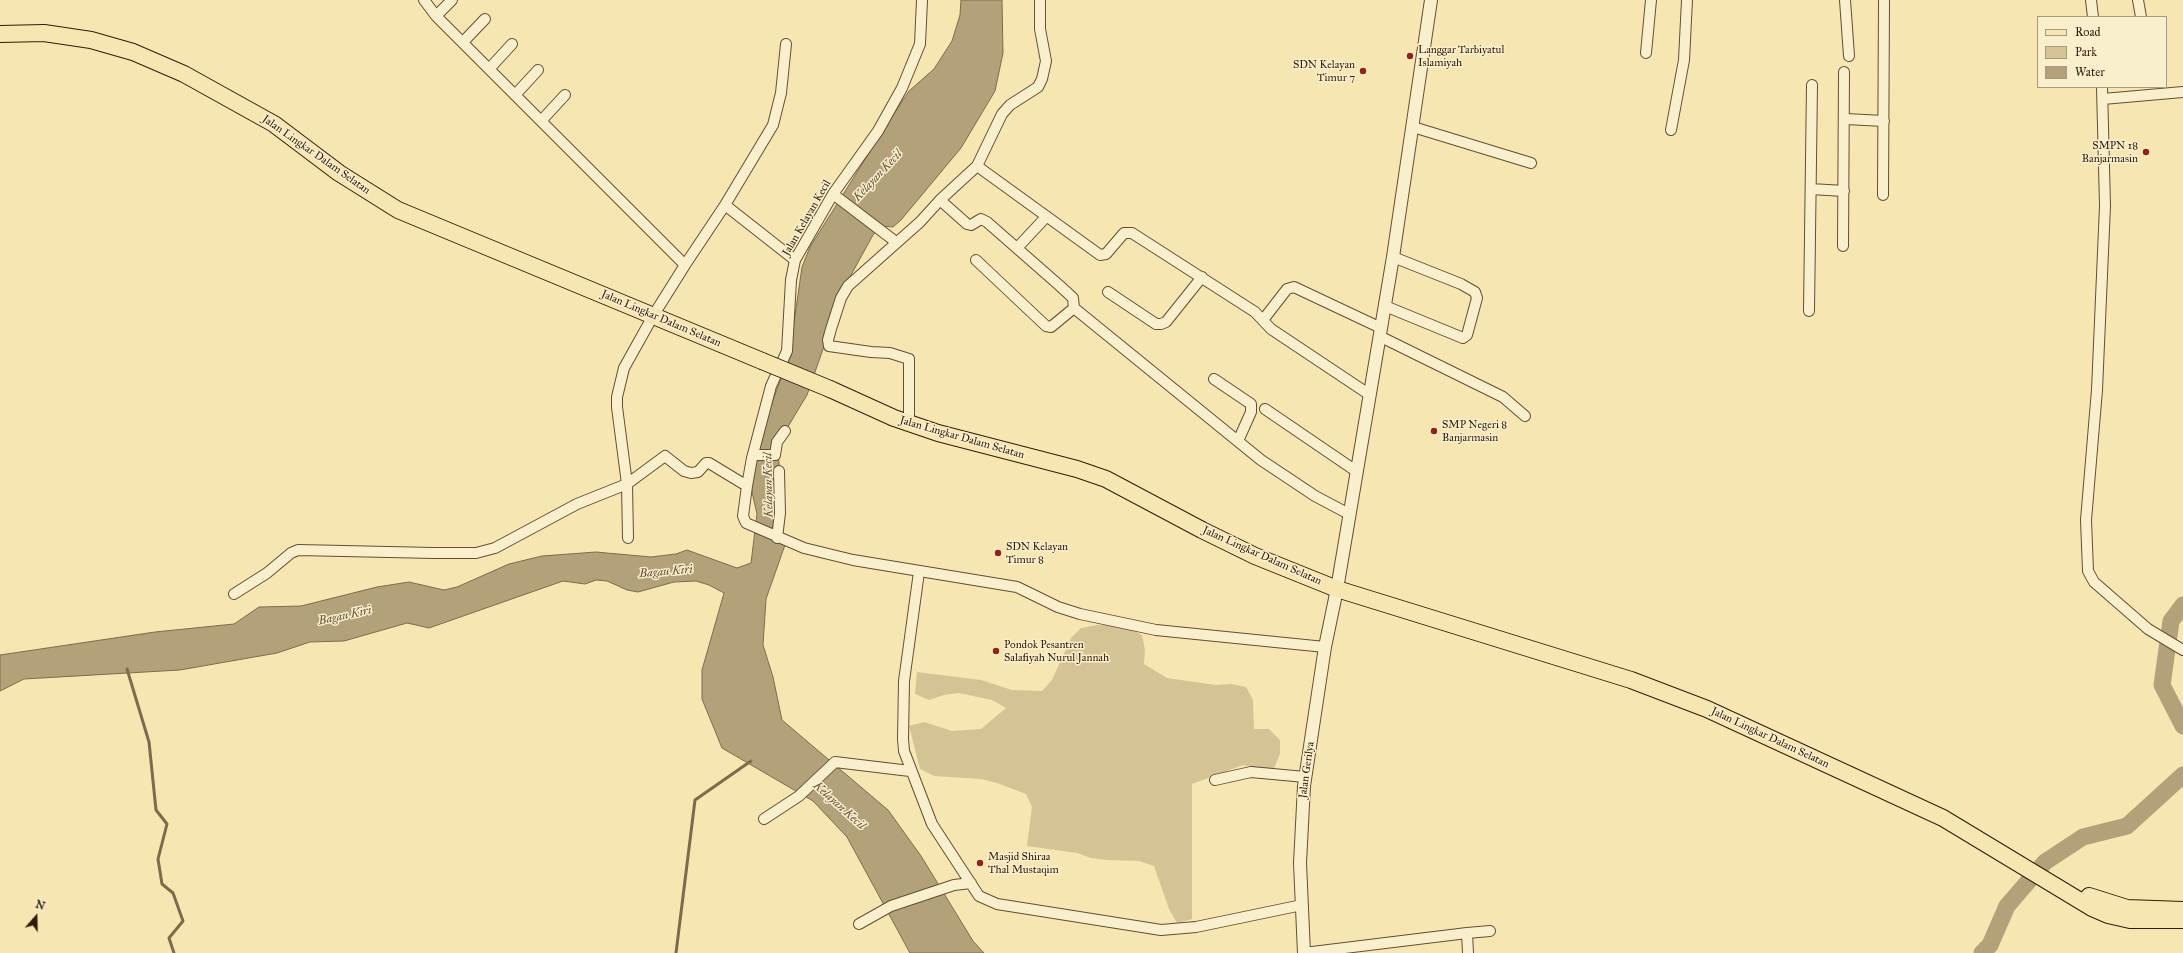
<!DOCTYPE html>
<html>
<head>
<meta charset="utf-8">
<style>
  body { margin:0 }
  #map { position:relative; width:2183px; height:953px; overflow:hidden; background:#f7e6b2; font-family:"IM FELL Great Primer",serif }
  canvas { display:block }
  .legend { position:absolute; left:2037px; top:16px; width:130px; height:72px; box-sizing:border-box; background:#faefcd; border:1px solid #a99a7f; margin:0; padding:5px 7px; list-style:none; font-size:12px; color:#301b09 }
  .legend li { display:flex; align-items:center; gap:8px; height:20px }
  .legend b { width:20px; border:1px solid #a99a7f }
  .north { position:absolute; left:16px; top:897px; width:40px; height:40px; -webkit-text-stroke:3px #faefcd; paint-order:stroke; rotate:20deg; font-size:11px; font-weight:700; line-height:16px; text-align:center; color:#301b09 }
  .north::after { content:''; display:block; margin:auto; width:14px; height:18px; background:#301b09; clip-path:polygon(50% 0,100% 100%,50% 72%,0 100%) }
</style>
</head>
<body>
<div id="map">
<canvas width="2183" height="953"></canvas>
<ul class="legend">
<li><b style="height:5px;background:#f7e6b2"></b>Road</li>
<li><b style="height:11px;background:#d5c395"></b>Park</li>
<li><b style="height:11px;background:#b3a179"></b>Water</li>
</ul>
<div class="north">N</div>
</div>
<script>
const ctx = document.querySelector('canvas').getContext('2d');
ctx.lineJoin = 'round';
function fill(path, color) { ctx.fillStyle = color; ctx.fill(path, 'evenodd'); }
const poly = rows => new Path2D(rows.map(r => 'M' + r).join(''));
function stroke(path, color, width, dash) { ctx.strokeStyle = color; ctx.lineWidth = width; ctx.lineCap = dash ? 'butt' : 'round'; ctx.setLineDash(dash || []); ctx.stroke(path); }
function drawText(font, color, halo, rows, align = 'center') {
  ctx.font = font + ' "IM FELL Great Primer",serif'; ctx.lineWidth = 3; ctx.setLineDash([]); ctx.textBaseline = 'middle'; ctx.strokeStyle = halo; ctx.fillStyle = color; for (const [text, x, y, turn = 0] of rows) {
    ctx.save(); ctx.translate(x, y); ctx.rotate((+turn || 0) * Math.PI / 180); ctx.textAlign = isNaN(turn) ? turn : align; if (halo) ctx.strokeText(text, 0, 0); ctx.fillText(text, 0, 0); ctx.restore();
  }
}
const green = poly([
  [1097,625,1114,625,1128,628,1142,635,1145,650,1144,664,1167,678,1216,685,1231,684,1246,687,1253,700,1254,729,1269,729,1280,740,1280,754,1274,768,1258,769,1243,765,1192,784,1192,919,1177,923,1169,909,1154,866,1139,861,1108,860,1091,858,1077,853,1027,846,1032,807,1026,794,997,783,981,779,934,776,920,769,909,726,924,722,952,731,981,729,1006,708,992,700,959,693,944,695,929,700,915,694,917,672,981,680,1012,690,1042,691,1052,680,1071,638,1081,628]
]);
const water = poly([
  [961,0,1002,0,1003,53,995,91,961,148,901,220,893,227,881,226,873,235,845,286,807,395,780,440,778,452,783,507,780,530,786,542,766,599,763,645,773,677,782,720,888,810,921,856,973,941,984,953,910,953,847,837,813,801,722,748,702,699,702,670,724,593,709,585,696,581,674,582,638,592,627,590,607,581,596,580,585,584,563,581,429,628,407,623,344,641,310,642,277,653,180,670,24,679,0,691,0,655,155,632,234,624,259,607,301,606,377,587,409,582,444,590,457,587,509,564,542,556,596,552,651,557,676,554,687,550,737,568,751,563,757,514,750,483,766,419,789,357,802,267,810,247,893,115,909,91,934,69,952,41,960,15,961,0]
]);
const stream = poly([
  [127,669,149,742,156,810,167,824,158,859,162,884,173,893,183,921,169,938,174,953],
  [676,953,695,800,751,761]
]);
const river = poly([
  [2183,605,2171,621,2162,685,2183,726],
  [1982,953,1990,945,2007,906,2045,862,2083,837,2127,826,2183,775]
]);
const minor = poly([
  [424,0,436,16,685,265],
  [1845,0,1849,56],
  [2091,0,2093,17],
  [2138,0,2141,17],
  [436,16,452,0],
  [463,42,485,19],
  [1646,53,1651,0],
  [489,69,512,44],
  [2102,87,2105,206,2097,390,2086,520,2088,571,2094,582,2148,629,2183,650],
  [515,95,538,70],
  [2103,99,2183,92],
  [1846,119,1884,121],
  [541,121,565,95],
  [1413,127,1531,163],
  [1671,130,1684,60,1687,0],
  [977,166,1100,255,1106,254,1124,233,1132,233,1255,312,1271,329,1370,395],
  [1811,189,1844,191],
  [833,194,896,242],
  [1883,195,1884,0],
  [940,200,967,224,971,225,981,219,987,222,1060,286,1073,298,1074,308,1261,460,1315,496,1349,514],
  [725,205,795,260],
  [1843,246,1844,72],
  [1017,248,1046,217],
  [976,260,1046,326,1051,327,1074,308],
  [1108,292,1156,324,1161,324,1166,322,1202,277],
  [1385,306,1463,338,1467,335,1477,298,1475,292,1461,284,1393,257],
  [1809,311,1812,85],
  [1263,320,1287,289,1294,287,1381,328],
  [1379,336,1503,397,1525,416],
  [1214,379,1251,404,1251,412,1238,441],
  [1265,409,1356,471],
  [909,423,909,359,890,353,871,352,829,346,828,340,831,329,841,298,848,286,920,222,940,200,977,166,1002,114,1010,105,1038,87,1042,79,1046,61,1040,29,1040,0],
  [752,458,754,455,775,455,777,442,785,431],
  [747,486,752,458,771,386,787,351,791,280,795,260,833,194,878,131,902,88,920,44,922,0],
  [628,538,627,484,617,407,617,397,624,368,653,316,685,265,725,205,773,125,781,93,786,44],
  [777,538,780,513,779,471],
  [919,572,904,681,903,739,904,751,932,824,979,896,997,904,1161,930,1196,927,1302,905],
  [234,594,267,573,291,553,298,550,434,553,476,553,495,548,577,504,627,484,665,456,684,471,691,473,698,472,706,463,709,463,747,486,743,516,746,523,804,548,853,560,1017,587,1058,607,1080,614,1156,630,1325,647],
  [1215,780,1251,772,1305,777],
  [764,819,799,796,835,762,910,771],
  [859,924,891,906,954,885,971,883],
  [1467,933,1490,931],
  [1304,953,1467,933,1468,953]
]);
const tertiary = poly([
  [1304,953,1300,863,1304,786,1325,647,1337,589,1393,257,1431,0]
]);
const primary = poly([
  [0,34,44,33,91,40,133,52,184,74,274,124,339,173,398,210,762,361],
  [830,389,894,418,938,433,1077,469,1106,479,1202,530,1255,556,1337,589,1631,680,1707,709,1943,818,2092,908,2108,915,2130,920,2183,920],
  [2089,896,2127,908,2183,910]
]);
const primaryBridge = poly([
  [762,361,830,389]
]);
const markers = [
  [1410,56,4,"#8f2418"],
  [1363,71,4,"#8f2418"],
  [2146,152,4,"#8f2418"],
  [1434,431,4,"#8f2418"],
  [998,553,4,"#8f2418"],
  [996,651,4,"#8f2418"],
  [980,863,4,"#8f2418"]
];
const poiNames = [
  ["Langgar Tarbiyatul",1418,50],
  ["Islamiyah",1418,63],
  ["SDN Kelayan",1355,65,"right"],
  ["Timur 7",1355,78,"right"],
  ["SMPN 18",2138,146,"right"],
  ["Banjarmasin",2138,159,"right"],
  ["SMP Negeri 8",1442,425],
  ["Banjarmasin",1442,438],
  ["SDN Kelayan",1006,547],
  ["Timur 8",1006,560],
  ["Pondok Pesantren",1004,645],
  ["Salafiyah Nurul Jannah",1004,658],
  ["Masjid Shiraa",988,857],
  ["Thal Mustaqim",988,870]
];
const streetNames = [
  ["Jalan Lingkar Dalam Selatan",316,155,35],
  ["Jalan Kelayan Kecil",807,218,-60],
  ["Jalan Lingkar Dalam Selatan",661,319,23],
  ["Jalan Lingkar Dalam Selatan",962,438,16],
  ["Jalan Lingkar Dalam Selatan",1262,556,24],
  ["Jalan Lingkar Dalam Selatan",1770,738,25],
  ["Jalan Gerilya",1307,770,-82]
];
const waterNames = [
  ["Kelayan Kecil",878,176,-47],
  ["Kelayan Kecil",769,485,-91],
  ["Bagau Kiri",666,572,-5],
  ["Bagau Kiri",345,616,-12],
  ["Kelayan Kecil",839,806,42]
];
fill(green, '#d5c395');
fill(water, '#b3a179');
stroke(water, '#7f6b4c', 1);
stroke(stream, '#7f6b4c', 3);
stroke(river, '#b3a179', 17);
stroke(minor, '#624e33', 12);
stroke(tertiary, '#624e33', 14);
stroke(primary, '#301b09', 18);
stroke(minor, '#faefcd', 10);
stroke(tertiary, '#faefcd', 12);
stroke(primary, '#f7e6b2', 16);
stroke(primaryBridge, '#301b09', 18, []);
stroke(primaryBridge, '#f7e6b2', 16);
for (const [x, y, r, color] of markers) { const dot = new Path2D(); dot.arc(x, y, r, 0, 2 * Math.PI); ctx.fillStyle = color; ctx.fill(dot); stroke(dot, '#faefcd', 1.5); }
drawText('11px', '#301b09', '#faefcd', poiNames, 'left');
drawText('11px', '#301b09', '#faefcd', streetNames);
drawText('italic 12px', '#645136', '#faefcd', waterNames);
</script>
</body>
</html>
